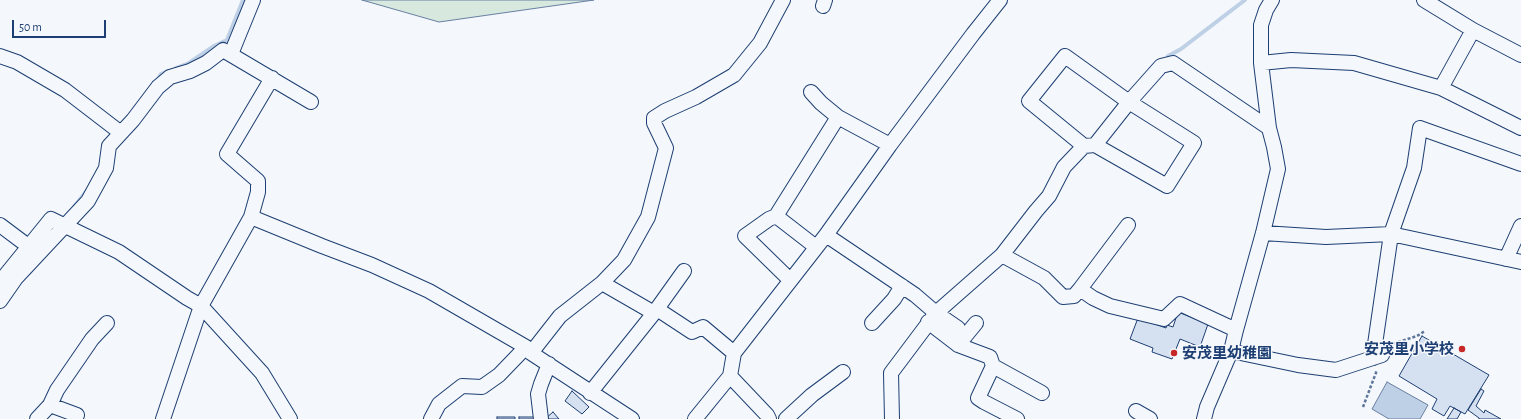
<!DOCTYPE html>
<html>
<head>
<meta charset="utf-8">
<style>
  body { margin:0 }
  #map { position:relative; width:1521px; height:419px; overflow:hidden; background:#f4f7fb; font-family:"Alegreya Sans",sans-serif }
  canvas { display:block }
  .scale { position:absolute; left:12px; top:20px; width:94px; height:18px; box-sizing:border-box; border:2px solid #1d3f73; border-top:0; padding-left:5px; font-size:12px; line-height:14px; white-space:nowrap; color:#1d3f73; -webkit-text-stroke:3px #f4f7fb; paint-order:stroke }
</style>
</head>
<body>
<div id="map">
<canvas width="1521" height="419"></canvas>
<div class="scale">50 m</div>
</div>
<script>
const ctx = document.querySelector('canvas').getContext('2d');
ctx.lineJoin = 'round';
function fill(path, color) { ctx.fillStyle = color; ctx.fill(path, 'evenodd'); }
const poly = rows => new Path2D(rows.map(r => 'M' + r).join(''));
function stroke(path, color, width, dash) { ctx.strokeStyle = color; ctx.lineWidth = width; ctx.lineCap = dash ? 'butt' : 'round'; ctx.setLineDash(dash || []); ctx.stroke(path); }
function drawText(font, color, halo, rows, align = 'center') {
  ctx.font = font + ' "Alegreya Sans","Noto Sans JP",sans-serif'; ctx.lineWidth = 3; ctx.setLineDash([]); ctx.textBaseline = 'middle'; ctx.strokeStyle = halo; ctx.fillStyle = color; for (const [text, x, y, turn = 0] of rows) {
    ctx.save(); ctx.translate(x, y); ctx.rotate((+turn || 0) * Math.PI / 180); ctx.textAlign = isNaN(turn) ? turn : align; if (halo) ctx.strokeText(text, 0, 0); ctx.fillText(text, 0, 0); ctx.restore();
  }
}
const green = poly([
  [362,0,594,0,439,22,362,0]
]);
const water = poly([
  [1387,382,1428,405,1420,419,1389,419,1372,409,1387,382]
]);
const stream = poly([
  [1168,56,1181,49,1245,0],
  [176,68,189,63,214,46,227,40,243,0],
  [157,81,161,74,168,71],
  [74,207,88,189]
]);
const building = poly([
  [1178,312,1208,324,1200,347,1180,339,1172,359,1152,352,1153,348,1130,339,1138,318,1166,328,1167,325,1173,327,1178,312],
  [1422,336,1489,375,1465,414,1450,406,1444,416,1432,409,1437,399,1399,376,1422,336],
  [1481,389,1484,391,1476,406,1484,413,1485,410,1501,419,1479,419,1479,418,1468,410,1481,389],
  [572,391,589,407,582,414,565,401,572,391],
  [1454,408,1461,412,1457,419,1447,419,1454,408],
  [553,412,559,419,545,419,553,412],
  [497,417,515,417,515,419,497,419,497,417],
  [519,417,535,417,535,419,519,419,519,417]
]);
const path = poly([
  [1390,347,1392,344,1417,336,1425,331],
  [1363,407,1377,370]
]);
const minor = poly([
  [1424,0,1473,30,1521,55],
  [823,6,825,0],
  [231,54,253,0],
  [0,56,17,62,65,90,121,133],
  [1065,56,1129,102,1194,143,1167,186,1095,145,1084,146,1029,101,1065,56],
  [1261,63,1291,60,1354,63,1441,88,1521,128],
  [1441,88,1473,30],
  [811,92,821,103,838,117,890,145],
  [1095,145,1129,102,1161,66,1173,63,1269,128],
  [776,216,816,247],
  [251,217,258,192,258,181,227,154,272,78],
  [0,225,28,246],
  [1263,233,1326,237,1391,234,1521,262],
  [826,235,915,295,936,313,958,328],
  [1002,255,1044,278,1063,297,1074,296,1080,289,1093,298,1110,306,1164,319,1180,304,1236,330],
  [1506,259,1521,226],
  [790,280,745,236,769,219,776,216,838,117],
  [0,282,51,219,119,252,187,298,201,306,262,373,290,419],
  [602,283,654,313],
  [1080,289,1128,225],
  [0,301,16,278,88,201,106,168,109,146,133,120,158,87,170,77,190,71,206,63,223,50,311,102],
  [657,309,692,332,703,327,734,353],
  [928,322,958,345,990,357,993,366,978,398,984,402,1017,419],
  [872,323,894,299,902,286],
  [958,345,976,323],
  [1231,351,1298,365,1336,370,1382,355],
  [531,353,560,316,602,283,624,260,648,217,666,148,654,123,654,118,665,111,696,97,734,75,760,43,783,0],
  [1373,358,1391,234,1414,168,1420,128,1521,164],
  [993,366,1042,393],
  [730,376,767,415,769,419],
  [590,393,654,313,684,271],
  [50,405,77,415],
  [1136,411,1150,419],
  [37,419,50,405,57,390,92,339,107,323],
  [163,419,201,306,251,217,322,246,372,265,429,291,526,347,531,353,632,419],
  [431,419,439,404,462,386,482,387,499,375,526,347],
  [541,419,538,394,541,384,549,364],
  [695,419,730,376,734,353,826,235,890,145,973,34,1000,0],
  [786,419,812,395,843,372],
  [892,419,891,373,936,313,1002,255,1036,211,1049,196,1064,167,1084,146],
  [1204,419,1207,407,1231,351,1236,330,1263,233,1278,169,1274,147,1269,128,1261,63,1261,25,1266,10,1272,0]
]);
const markers = [
  [1462,349,4,"#c62828"],
  [1174,353,4,"#c62828"]
];
const poiNames = [
  ["安茂里小学校",1454,349],
  ["安茂里幼稚園",1182,353,"left"]
];
fill(green, '#d7e8df');
stroke(green, '#687fa3', 1);
fill(water, '#bed0e5');
stroke(water, '#687fa3', 1);
stroke(stream, '#bed0e5', 4);
fill(building, '#d5e0f0');
stroke(building, '#1d3f73', 1);
stroke(minor, '#1d3f73', 16);
stroke(path, '#5e769c', 2.5, [3, 2]);
stroke(minor, '#f4f7fb', 14);
for (const [x, y, r, color] of markers) { const dot = new Path2D(); dot.arc(x, y, r, 0, 2 * Math.PI); ctx.fillStyle = color; ctx.fill(dot); stroke(dot, '#f4f7fb', 1.5); }
drawText('bold 15px', '#1d3f73', '#f4f7fb', poiNames, 'right');
</script>
</body>
</html>
